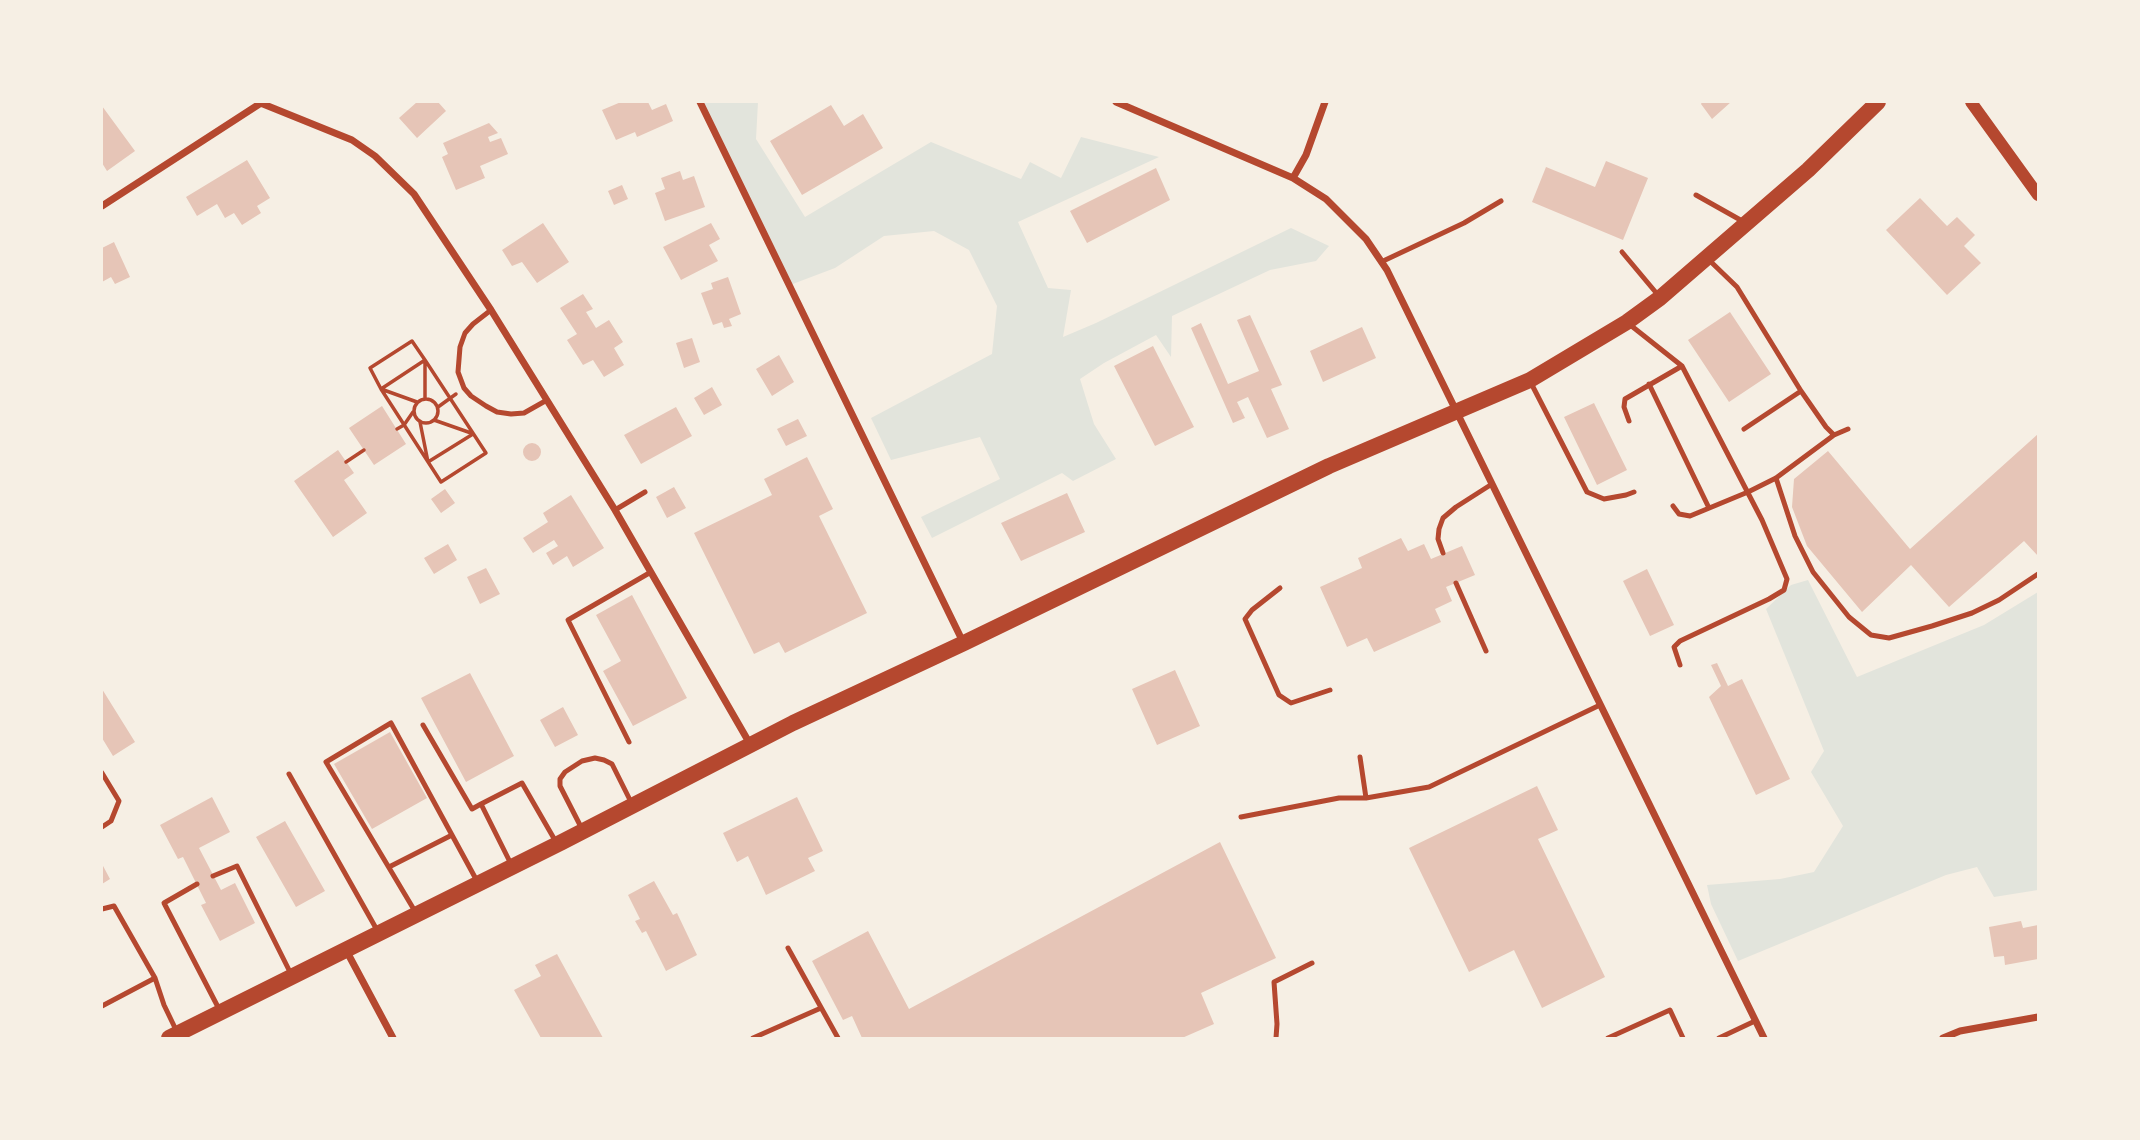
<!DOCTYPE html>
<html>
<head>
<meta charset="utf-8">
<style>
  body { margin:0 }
  #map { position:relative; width:2140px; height:1140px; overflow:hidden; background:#f6efe4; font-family:Rubik,sans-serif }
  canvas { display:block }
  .frame { position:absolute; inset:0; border:103px solid #f6efe4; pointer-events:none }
</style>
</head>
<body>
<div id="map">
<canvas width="2140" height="1140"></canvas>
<div class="frame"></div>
</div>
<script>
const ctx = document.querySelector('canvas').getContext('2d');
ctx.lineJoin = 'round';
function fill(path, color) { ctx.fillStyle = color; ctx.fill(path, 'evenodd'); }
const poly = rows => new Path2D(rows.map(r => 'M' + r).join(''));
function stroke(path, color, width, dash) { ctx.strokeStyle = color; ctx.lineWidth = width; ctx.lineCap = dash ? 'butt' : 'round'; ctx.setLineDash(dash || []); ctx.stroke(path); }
const green = poly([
  [700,102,758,102,756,139,805,217,931,142,1021,179,1030,162,1061,178,1081,137,1159,157,1018,222,1048,288,1071,290,1063,337,1096,323,1291,228,1329,246,1316,261,1270,270,1172,316,1171,357,1156,335,1104,363,1080,379,1094,424,1116,459,1073,481,1062,473,932,538,921,517,1000,479,980,437,891,460,871,418,992,354,997,306,969,250,934,231,884,236,835,268,790,285],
  [1808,580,1857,677,1984,625,2038,592,2038,890,1994,897,1977,867,1946,875,1738,961,1711,904,1707,885,1780,879,1814,872,1843,826,1811,772,1824,751,1766,609,1791,585]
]);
const building = poly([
  [417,102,438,102,446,111,417,138,399,118],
  [621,102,648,102,652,110,666,104,673,121,637,137,635,132,616,140,602,110],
  [1702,102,1731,102,1712,119,1701,104],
  [831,105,844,126,863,114,883,148,802,195,770,141],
  [102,106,135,151,107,171,102,163],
  [489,123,498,133,488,137,490,142,501,138,508,154,480,166,485,178,456,190,442,157,448,154,443,143],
  [247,160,270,198,257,206,261,213,242,225,234,213,225,218,217,204,197,216,186,197],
  [1606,161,1648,178,1623,240,1532,202,1546,167,1595,187],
  [1156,168,1170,200,1087,243,1070,211],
  [680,171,683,180,694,176,705,207,665,221,655,193,665,189,661,178],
  [622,185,628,199,614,205,608,191],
  [1920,198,1947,226,1957,217,1975,235,1964,246,1981,263,1947,295,1886,230],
  [543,223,569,262,537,283,522,262,512,266,502,250],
  [711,223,720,239,709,245,718,261,681,280,663,247],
  [114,242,130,277,115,284,111,277,102,282,102,248],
  [728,277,741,314,729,319,732,326,724,328,722,322,713,325,701,293,713,289,711,283],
  [583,294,593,309,586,312,596,328,609,320,623,342,614,348,624,365,604,377,593,360,583,365,567,340,577,334,560,308],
  [1730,312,1771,374,1729,402,1688,340],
  [1250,315,1282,385,1271,389,1289,429,1267,438,1248,397,1237,402,1245,418,1233,423,1191,328,1201,323,1228,384,1259,371,1237,320],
  [1362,327,1376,358,1323,382,1310,351],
  [692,338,700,362,684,368,676,343],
  [1153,346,1194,427,1155,446,1114,366],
  [779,355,794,382,772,396,756,369],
  [712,387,722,405,704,415,694,398],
  [1594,403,1627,470,1597,485,1564,417],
  [382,406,406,444,374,465,349,428],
  [676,407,692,436,641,464,624,435],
  [798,419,807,436,786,446,777,429],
  [2038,434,2038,556,2024,541,1949,607,1911,565,1862,612,1807,546,1792,507,1794,479,1828,451,1910,549],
  '523 452a9 9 0 1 1 18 0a9 9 0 1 1-18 0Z',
  [338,450,354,473,344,480,367,513,333,537,294,481],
  [807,457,833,509,819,516,867,613,785,653,779,642,754,654,694,533,772,495,764,479],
  [674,487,686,508,667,518,656,497],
  [445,489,455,503,441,513,431,499],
  [1067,493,1085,532,1021,561,1001,523],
  [571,495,604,548,573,567,567,556,553,565,546,553,558,546,554,540,533,553,523,538,548,522,543,513],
  [1401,538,1408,551,1424,544,1431,559,1462,546,1475,575,1446,587,1452,601,1435,609,1441,622,1374,652,1367,638,1347,647,1320,587,1362,568,1358,558],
  [448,544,457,560,434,574,424,558],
  [486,568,500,594,480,604,467,577],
  [1647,569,1674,625,1650,636,1623,581],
  [632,595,687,698,633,726,603,671,621,661,596,615],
  [1717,663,1728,686,1742,679,1790,779,1756,795,1709,697,1721,686,1711,665],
  [1175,670,1200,726,1157,745,1132,689],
  [470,673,514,756,466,782,421,698],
  [102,689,135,742,113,756,102,738],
  [563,707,578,735,555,747,540,720],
  [390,732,427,798,372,829,334,764],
  [1537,786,1558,830,1538,839,1605,977,1542,1008,1514,950,1469,972,1409,848],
  [212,797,230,832,199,848,221,890,235,883,255,923,220,941,201,905,206,903,183,857,178,859,160,825],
  [797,797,823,851,808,858,815,871,766,895,748,856,737,862,723,833],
  [285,821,325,891,296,907,256,837],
  [1220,842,1276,958,1201,993,1214,1024,1182,1038,1016,1038,1015,1037,1012,1038,862,1038,852,1016,843,1020,812,961,868,931,909,1009],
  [102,864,110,879,102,884],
  [654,881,673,915,677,913,697,955,666,971,646,931,642,933,635,921,640,919,628,895],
  [2021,921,2023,928,2038,925,2038,959,2005,965,2004,956,1994,957,1989,927],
  [557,954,603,1038,541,1038,514,990,541,976,535,965]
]);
const path = poly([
  [425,360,486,453,441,482,381,389,425,360],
  '414 411a12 12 0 1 1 24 0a12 12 0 1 1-24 0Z',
  [417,402,381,389,370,368,412,341,425,360,425,399],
  [438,407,456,394],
  [434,420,471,433],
  [420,422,428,462,473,434],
  [397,429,404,425,413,412],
  [346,462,364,450]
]);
const service = poly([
  [1696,195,1744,222],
  [1622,252,1658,295],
  [1709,260,1737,287,1801,391,1826,427,1834,435],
  [1381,262,1464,223,1501,201],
  [491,310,473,324,465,333,460,347,458,372,464,388,471,396,486,406,497,412,511,414,524,413,547,400],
  [1629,324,1682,366,1762,520,1787,579,1784,590,1769,599,1680,641,1674,647,1680,665],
  [1531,383,1587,492,1604,499,1626,495,1634,492],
  [1649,384,1709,508],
  [1629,421,1624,407,1625,399,1682,366],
  [1744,429,1801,391],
  [1776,478,1795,536,1813,572,1849,617,1871,635,1889,638,1932,626,1972,613,1999,600,2038,574],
  [1673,506,1679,514,1690,516,1748,492,1776,478,1834,435,1848,429],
  [615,510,645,492],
  [1443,553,1438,539,1439,529,1443,518,1456,507,1492,484],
  [1456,583,1486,651],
  [1280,588,1252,610,1245,619,1279,695,1291,703,1330,690],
  [423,725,472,809,481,804],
  [629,742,568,620,651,572],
  [1360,757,1366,798],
  [102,773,119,801,111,821,102,827],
  [289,774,377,930],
  [1241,817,1339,798,1366,798,1429,787,1600,705],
  [582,829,560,786,560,779,565,772,582,761,595,758,604,760,612,764,631,802],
  [512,866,481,804,522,783,556,842],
  [389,867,452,835],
  [213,876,237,866,291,974],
  [197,884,164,903,219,1009],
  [102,909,114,906,155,978,164,1005,177,1032],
  [416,913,326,762,391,723,477,881],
  [788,948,838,1038],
  [102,1006,155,978],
  [753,1038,821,1008],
  [1276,1038,1277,1024,1274,982,1312,963],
  [1608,1038,1670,1010,1683,1038],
  [1719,1038,1755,1021]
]);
const minor = poly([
  [258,102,352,140,375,156,414,194,491,310,615,510,750,744],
  [700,102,963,642],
  [1116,102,1293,178,1326,199,1366,239,1387,270,1764,1038],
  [1293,178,1306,155,1325,102],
  [102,206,261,103],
  [346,950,393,1038],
  [1943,1038,1960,1031,2038,1017]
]);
const tertiary = poly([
  [1971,102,2038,195]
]);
const primary = poly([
  [169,1038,562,842,793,723,964,643,1329,466,1530,380,1627,322,1660,298,1808,170,1878,102]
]);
fill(green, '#e2e4dc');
fill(building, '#e6c5b7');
stroke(path, '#b5482f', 3.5);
stroke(service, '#b5482f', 5);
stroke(minor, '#b5482f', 7);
stroke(tertiary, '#b5482f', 12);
stroke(primary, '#b5482f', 16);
</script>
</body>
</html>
